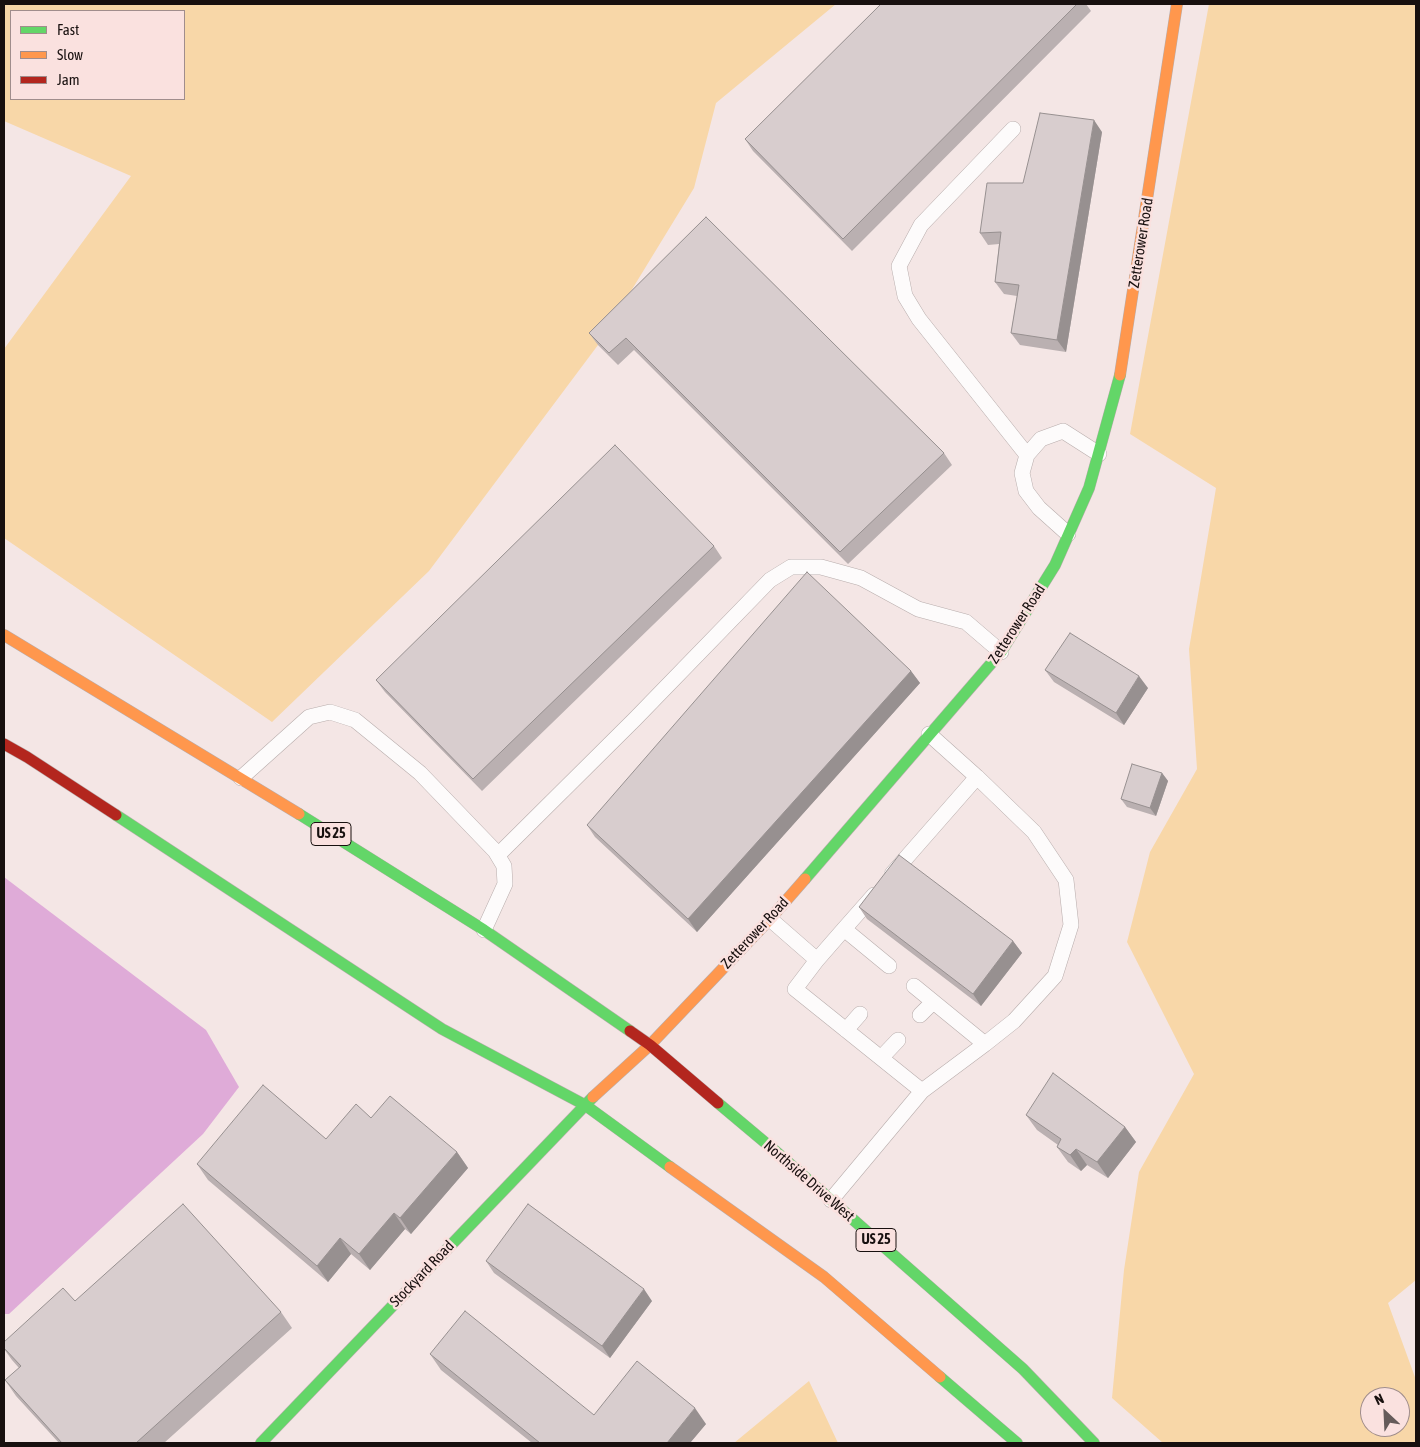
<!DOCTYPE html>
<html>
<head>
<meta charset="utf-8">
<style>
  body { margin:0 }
  #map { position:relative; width:1420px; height:1447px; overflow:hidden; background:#f4e6e5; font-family:"Asap Condensed",sans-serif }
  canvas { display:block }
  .frame { position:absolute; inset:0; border:5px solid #18100f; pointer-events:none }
  .legend { position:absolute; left:10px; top:10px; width:175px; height:90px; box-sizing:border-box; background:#fae1df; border:1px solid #a08d8c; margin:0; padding:6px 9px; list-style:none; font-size:15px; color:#18100f }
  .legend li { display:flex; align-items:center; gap:10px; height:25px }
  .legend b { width:25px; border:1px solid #a08d8c }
  .north { position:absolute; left:1360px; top:1387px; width:50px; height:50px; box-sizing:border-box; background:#fae1df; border:1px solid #a08d8c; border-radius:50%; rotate:335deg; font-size:14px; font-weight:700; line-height:20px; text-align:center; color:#18100f }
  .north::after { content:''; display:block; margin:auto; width:18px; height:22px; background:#655b5a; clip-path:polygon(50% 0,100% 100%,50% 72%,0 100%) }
</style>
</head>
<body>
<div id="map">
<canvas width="1420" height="1447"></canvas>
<div class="frame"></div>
<ul class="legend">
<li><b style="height:6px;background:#63d668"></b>Fast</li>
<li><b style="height:6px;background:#ff974d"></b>Slow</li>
<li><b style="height:6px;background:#b3261e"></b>Jam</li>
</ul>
<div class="north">N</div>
</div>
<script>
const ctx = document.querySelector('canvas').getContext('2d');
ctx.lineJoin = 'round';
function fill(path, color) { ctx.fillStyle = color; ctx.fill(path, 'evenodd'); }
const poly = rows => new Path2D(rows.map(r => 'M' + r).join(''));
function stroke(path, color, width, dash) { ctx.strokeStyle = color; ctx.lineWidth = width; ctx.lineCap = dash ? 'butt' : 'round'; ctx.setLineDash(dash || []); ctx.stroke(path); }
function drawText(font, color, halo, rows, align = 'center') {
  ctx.font = font + ' "Asap Condensed",sans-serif'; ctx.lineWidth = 5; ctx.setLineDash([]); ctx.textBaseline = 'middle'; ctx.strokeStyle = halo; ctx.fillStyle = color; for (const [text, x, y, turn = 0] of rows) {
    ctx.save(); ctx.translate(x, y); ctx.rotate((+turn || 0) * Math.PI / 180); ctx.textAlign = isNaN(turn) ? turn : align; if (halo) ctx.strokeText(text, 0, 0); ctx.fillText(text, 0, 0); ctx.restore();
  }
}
const green = poly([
  [4,4,836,4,716,103,694,188,598,345,429,571,272,722,4,538,4,349,131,176,4,121],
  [11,11,184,11,184,99,11,99],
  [1209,4,1416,4,1416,1280,1388,1303,1416,1380,1416,1443,1163,1443,1112,1398,1124,1270,1139,1172,1194,1074,1127,942,1150,852,1197,769,1189,649,1216,488,1130,434],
  [1370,1397,1400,1397,1400,1427,1370,1427],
  [809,1381,838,1443,734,1443]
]);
const water = poly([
  [4,877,206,1030,239,1087,203,1134,9,1314,4,1314]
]);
const lane = poly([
  [1013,129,921,225,899,266,905,296,919,319,1027,455],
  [1068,534,1039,508,1026,491,1022,473,1027,455,1041,439,1063,431,1099,454],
  [929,734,977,777,1034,832,1066,880,1071,925,1055,976,1014,1021,985,1044],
  [241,778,309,717,330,712,355,720,420,773,495,851,504,866,505,884,484,930],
  [498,855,635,719,770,580,791,567,821,567,861,578,918,609,966,622,1001,652],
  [892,874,977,777],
  [770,919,817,960],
  [844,929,874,895],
  [889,966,844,929,817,960,795,989,922,1091],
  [920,1015,933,1002],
  [846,1030,860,1014],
  [881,1058,898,1040],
  [831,1200,922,1091,985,1044,914,986]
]);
const fast = poly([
  [299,814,484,930,630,1031],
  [116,815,442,1029,585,1105,670,1167],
  [805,879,1001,652,1055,565,1089,488,1120,375],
  [718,1103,774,1150,1023,1369,1094,1443],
  [940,1377,1017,1443],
  [261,1443,593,1097]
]);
const slow = poly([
  [1120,375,1177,4],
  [4,635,299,814],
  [593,1097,650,1045,770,919,805,879],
  [670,1167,824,1277,940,1377]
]);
const jam = poly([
  [4,744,27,757,116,815],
  [630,1031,650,1045,718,1103]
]);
const wall = poly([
  [881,4,1086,4,1091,11,852,251,753,151,745,139],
  [1102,132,1066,352,1020,345,1011,333,1017,296,1004,294,995,282,999,244,988,245,980,233,1023,183],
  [706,217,944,453,952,465,848,564,634,350,618,365,598,345,589,333],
  [714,546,722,558,482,791,385,692,376,680],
  [1045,670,1148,688,1124,725,1054,682],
  [911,671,920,683,697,932,595,837,587,825],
  [1162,773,1168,781,1156,816,1127,807,1121,799],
  [859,907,1013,941,1022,953,981,1006,867,919],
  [1026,1115,1125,1127,1136,1142,1108,1178,1087,1165,1081,1171,1068,1162,1057,1147,1058,1145,1037,1130],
  [371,1118,457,1152,468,1168,411,1234,405,1229,370,1270,351,1254,328,1282,208,1180,197,1164,326,1139],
  [486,1261,652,1301,610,1358,494,1273],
  [75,1301,281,1312,292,1328,164,1443,59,1443,16,1396,5,1380,19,1368,12,1360,4,1349,4,1342],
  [430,1354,594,1415,706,1424,690,1443,532,1443,441,1370]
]);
const shadedWall = poly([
  [1094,120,1102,132,1066,352,1057,340],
  [911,671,920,683,697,932,688,919],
  [1139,676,1148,688,1124,725,1116,713],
  [1162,773,1168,781,1156,816,1150,808],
  [1013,941,1022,953,981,1006,973,994],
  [1125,1127,1136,1142,1108,1178,1097,1162],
  [1076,1149,1087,1165,1081,1171,1070,1155],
  [457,1152,468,1168,411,1234,400,1218],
  [394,1213,405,1229,370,1270,359,1254],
  [340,1238,351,1254,328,1282,317,1266],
  [644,1289,652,1301,610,1358,602,1346],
  [695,1408,706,1424,690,1443,667,1443]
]);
const building = poly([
  [881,4,1077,4,843,239,745,139,881,4],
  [1040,113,1094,120,1057,340,1011,333,1019,285,995,282,1001,232,980,233,987,183,1023,183,1040,113],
  [706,217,944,453,840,552,626,338,609,353,589,333,706,217],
  [615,445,714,546,473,779,376,680,615,445],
  [807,572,911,671,688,919,587,825,807,572],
  [1070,633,1139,676,1116,713,1045,670,1070,633],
  [1132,764,1162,773,1150,808,1121,799,1132,764],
  [899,855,1013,941,973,994,859,907,899,855],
  [1053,1073,1125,1127,1097,1162,1076,1149,1070,1155,1057,1147,1061,1139,1026,1115,1053,1073],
  [263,1085,326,1139,356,1104,371,1118,390,1096,457,1152,400,1218,394,1213,359,1254,340,1238,317,1266,197,1164,263,1085],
  [183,1204,281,1312,136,1443,62,1443,5,1380,21,1366,4,1348,4,1342,63,1288,75,1301,183,1204],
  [528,1204,644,1289,602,1346,486,1261,528,1204],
  [465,1311,594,1415,637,1361,695,1408,667,1443,540,1443,430,1354,465,1311]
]);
const shields = [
  [331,834,40],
  [876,1240,40]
];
const shieldNames = [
  ["US 25",331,834],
  ["US 25",876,1240]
];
const streetNames = [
  ["Zetterower Road",1141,243,-81],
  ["Zetterower Road",1017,624,-57],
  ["Zetterower Road",755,933,-47],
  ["Northside Drive West",809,1181,41],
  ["Stockyard Road",422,1274,-46]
];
fill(green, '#f8d7a8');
fill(water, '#dfabd8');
stroke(lane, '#b8adac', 16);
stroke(fast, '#b8adac', 12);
stroke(slow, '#b8adac', 12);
stroke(jam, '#b8adac', 12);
stroke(lane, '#fdfbfb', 15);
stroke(fast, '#63d668', 11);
stroke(slow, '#ff974d', 11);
stroke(jam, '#b3261e', 11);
fill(wall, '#bab0b1');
fill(shadedWall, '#979090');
fill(building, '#d8cdce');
stroke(building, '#979090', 1);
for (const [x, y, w] of shields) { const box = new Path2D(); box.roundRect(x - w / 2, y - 11.5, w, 23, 4); ctx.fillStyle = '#fae1df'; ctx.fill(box); stroke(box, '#18100f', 1); }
drawText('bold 14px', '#18100f', null, shieldNames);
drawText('15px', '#18100f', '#fae1df', streetNames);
</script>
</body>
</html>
